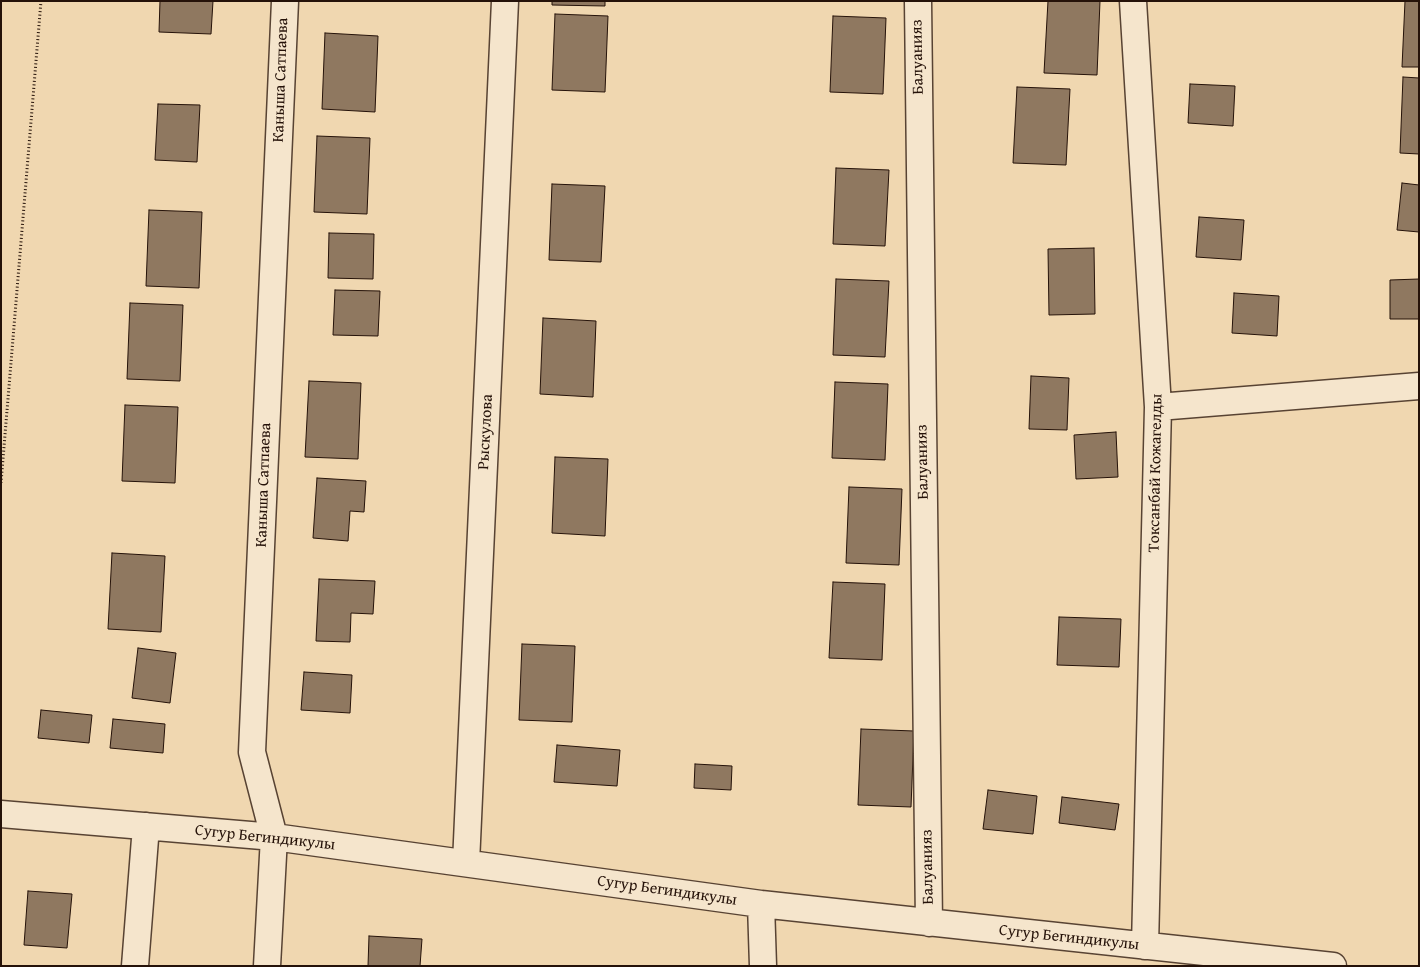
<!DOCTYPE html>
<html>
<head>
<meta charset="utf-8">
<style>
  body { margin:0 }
  #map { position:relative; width:1420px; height:967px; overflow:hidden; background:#f0d7b0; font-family:"Gentium Book Plus",serif }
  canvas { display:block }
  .frame { position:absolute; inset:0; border:2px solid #251209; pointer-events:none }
</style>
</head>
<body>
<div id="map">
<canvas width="1420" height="967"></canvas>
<div class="frame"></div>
</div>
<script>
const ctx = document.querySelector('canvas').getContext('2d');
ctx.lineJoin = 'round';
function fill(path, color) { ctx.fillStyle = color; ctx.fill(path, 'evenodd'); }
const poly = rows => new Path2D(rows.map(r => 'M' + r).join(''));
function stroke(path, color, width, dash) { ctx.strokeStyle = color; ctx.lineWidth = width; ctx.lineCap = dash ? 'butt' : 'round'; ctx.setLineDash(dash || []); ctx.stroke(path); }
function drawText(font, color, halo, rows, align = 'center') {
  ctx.font = font + ' "Gentium Book Plus",serif'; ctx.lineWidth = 4.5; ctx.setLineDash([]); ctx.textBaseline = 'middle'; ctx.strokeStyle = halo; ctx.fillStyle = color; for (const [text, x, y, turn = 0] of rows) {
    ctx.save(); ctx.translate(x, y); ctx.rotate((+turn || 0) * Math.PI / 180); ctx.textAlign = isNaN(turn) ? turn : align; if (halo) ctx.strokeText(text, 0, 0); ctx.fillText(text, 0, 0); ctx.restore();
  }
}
const building = poly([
  [160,1,213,1,211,34,159,32,160,1],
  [552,1,605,1,605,6,552,5,552,1],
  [1048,1,1100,1,1097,75,1044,73,1048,1],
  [1405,1,1419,1,1419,67,1402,67,1405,1],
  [555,14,608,16,605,92,552,90,555,14],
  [833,16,886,18,883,94,830,92,833,16],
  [325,33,378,36,375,112,322,109,325,33],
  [1403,77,1419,78,1419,154,1400,153,1403,77],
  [1190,84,1235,86,1233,126,1188,123,1190,84],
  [1017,87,1070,89,1066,165,1013,163,1017,87],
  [158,104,200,105,197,162,155,160,158,104],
  [317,136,370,138,367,214,314,212,317,136],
  [836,168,889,170,885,246,833,244,836,168],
  [1402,183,1419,185,1419,232,1397,230,1402,183],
  [552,184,605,186,601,262,549,260,552,184],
  [149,210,202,212,199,288,146,286,149,210],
  [1199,217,1244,220,1241,260,1196,257,1199,217],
  [329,233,374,234,373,279,328,278,329,233],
  [1094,248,1095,314,1049,315,1048,249,1094,248],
  [836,279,889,281,885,357,833,355,836,279],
  [1419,279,1419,319,1390,319,1390,280,1419,279],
  [335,290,380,291,378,336,333,335,335,290],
  [1234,293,1279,296,1277,336,1232,333,1234,293],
  [130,303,183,305,180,381,127,379,130,303],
  [543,318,596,321,593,397,540,394,543,318],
  [1031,376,1069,378,1067,430,1029,429,1031,376],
  [309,381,361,383,358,459,305,457,309,381],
  [835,382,888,384,885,460,832,458,835,382],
  [125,405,178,407,175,483,122,481,125,405],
  [1116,432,1118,477,1076,479,1074,435,1116,432],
  [555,457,608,459,605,536,552,533,555,457],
  [317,478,366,481,364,512,350,511,348,541,313,538,317,478],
  [849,487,902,489,899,565,846,563,849,487],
  [112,553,165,556,161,632,108,629,112,553],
  [319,579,375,581,373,614,351,613,350,642,316,641,319,579],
  [833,582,885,584,882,660,829,658,833,582],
  [1059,617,1121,619,1119,667,1057,665,1059,617],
  [522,644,575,646,572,722,519,720,522,644],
  [138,648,176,653,170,703,132,698,138,648],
  [304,672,352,675,350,713,301,710,304,672],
  [41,710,92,715,89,743,38,738,41,710],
  [113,719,165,724,163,753,110,748,113,719],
  [861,729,914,731,911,807,858,805,861,729],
  [557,745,620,750,617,786,554,782,557,745],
  [695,764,732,766,731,790,694,788,695,764],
  [988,790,1037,796,1033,834,983,829,988,790],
  [1062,797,1119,804,1115,830,1059,823,1062,797],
  [28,891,72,894,67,948,24,945,28,891],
  [369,936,422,939,420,966,368,966,369,936]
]);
const path = poly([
  [1,483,41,1]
]);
const minor = poly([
  [918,1,929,923],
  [1133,1,1158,407,1145,946],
  [1158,407,1419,386],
  [1,814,274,837,761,904,1333,966],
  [466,863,505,1],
  [761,904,763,966],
  [135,966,146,826],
  [267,966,274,837,252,752,285,1]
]);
const streetNames = [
  ["Балуанияз",918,57,-91],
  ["Каныша Сатпаева",281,80,-88],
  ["Рыскулова",486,432,-87],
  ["Балуанияз",923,462,-91],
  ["Токсанбай Кожагелды",1156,473,-89],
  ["Каныша Сатпаева",264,485,-88],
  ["Сугур Бегиндикулы",265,838,6],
  ["Балуанияз",928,867,-91],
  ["Сугур Бегиндикулы",667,891,8],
  ["Сугур Бегиндикулы",1069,938,6]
];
fill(building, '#8f7860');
stroke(building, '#251209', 1);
stroke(minor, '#584333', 29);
stroke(path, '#251209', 3, [1, 2.5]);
stroke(minor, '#f5e5cc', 26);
drawText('16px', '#251209', '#f5e5cc', streetNames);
</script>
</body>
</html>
